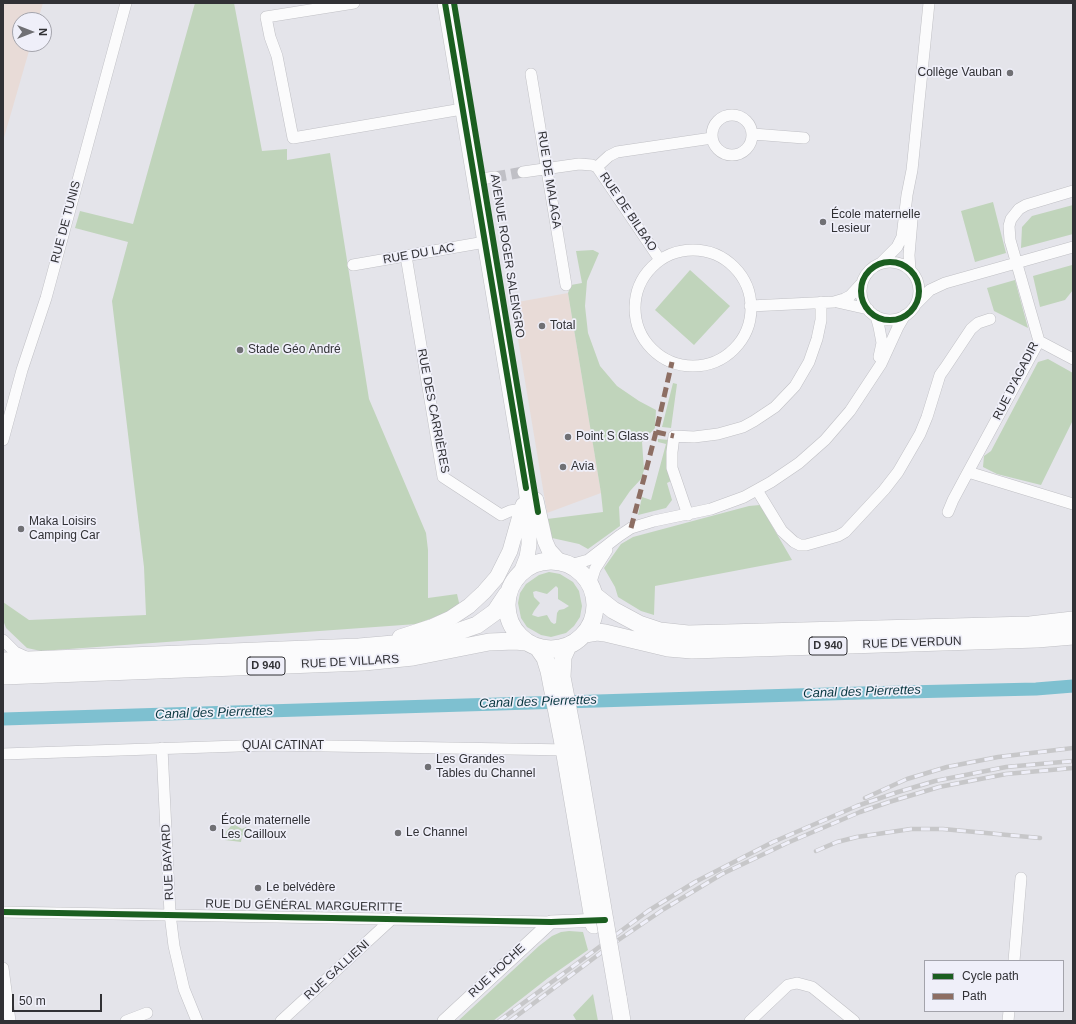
<!DOCTYPE html>
<html>
<head>
<meta charset="utf-8">
<style>
  body { margin:0 }
  #map { position:relative; width:1076px; height:1024px; overflow:hidden; background:#e4e4ea; font-family:Arial,sans-serif }
  canvas { display:block }
  .frame { position:absolute; inset:0; border:4px solid #313135; pointer-events:none }
  .legend { position:absolute; left:924px; top:960px; width:140px; height:52px; box-sizing:border-box; background:#efeff9; border:1px solid #a3a3ab; margin:0; padding:5px 7px; list-style:none; font-size:12px; color:#313135 }
  .legend li { display:flex; align-items:center; gap:8px; height:20px }
  .legend b { width:20px; border:1px solid #a3a3ab }
  .north { position:absolute; left:12px; top:12px; width:40px; height:40px; box-sizing:border-box; background:#efeff9; border:1px solid #a3a3ab; border-radius:50%; rotate:90deg; font-size:11px; font-weight:700; line-height:16px; text-align:center; color:#313135 }
  .north::after { content:''; display:block; margin:auto; width:14px; height:18px; background:#707074; clip-path:polygon(50% 0,100% 100%,50% 72%,0 100%) }
  .scale { position:absolute; left:12px; top:994px; width:90px; height:18px; box-sizing:border-box; border:2px solid #313135; border-top:0; padding-left:5px; font-size:12px; line-height:14px; white-space:nowrap; color:#313135; -webkit-text-stroke:3px #efeff9; paint-order:stroke }
</style>
</head>
<body>
<div id="map">
<canvas width="1076" height="1024"></canvas>
<div class="frame"></div>
<ul class="legend">
<li><b style="height:5px;background:#1b5e20"></b>Cycle path</li>
<li><b style="height:5px;background:#8d6e63"></b>Path</li>
</ul>
<div class="north">N</div>
<div class="scale">50 m</div>
</div>
<script>
const ctx = document.querySelector('canvas').getContext('2d');
ctx.lineJoin = 'round';
function fill(path, color) { ctx.fillStyle = color; ctx.fill(path, 'evenodd'); }
const poly = rows => new Path2D(rows.map(r => 'M' + r).join(''));
function stroke(path, color, width, dash) { ctx.strokeStyle = color; ctx.lineWidth = width; ctx.lineCap = dash ? 'butt' : 'round'; ctx.setLineDash(dash || []); ctx.stroke(path); }
function drawText(font, color, halo, rows, align = 'center') {
  ctx.font = font + ' Arial,sans-serif'; ctx.lineWidth = 3.5; ctx.setLineDash([]); ctx.textBaseline = 'middle'; ctx.strokeStyle = halo; ctx.fillStyle = color; for (const [text, x, y, turn = 0] of rows) {
    ctx.save(); ctx.translate(x, y); ctx.rotate((+turn || 0) * Math.PI / 180); ctx.textAlign = isNaN(turn) ? turn : align; if (halo) ctx.strokeText(text, 0, 0); ctx.fillText(text, 0, 0); ctx.restore();
  }
}
const commercial = poly([
  [3,3,43,3,38,20,20,20,20,44,31,44,3,141],
  [568,293,601,493,547,513,512,303]
]);
const green = poly([
  [195,3,234,3,262,151,287,149,287,160,330,153,369,399,426,533,428,550,428,598,457,594,460,607,417,624,41,651,27,648,6,628,3,620,3,602,29,620,146,615,144,567,112,301,128,242,75,228,80,211,133,224],
  [993,202,1006,253,975,262,961,211],
  [1073,205,1073,234,1021,248,1022,227,1032,216],
  [593,250,599,253,587,281,585,306,588,333,600,366,617,386,639,401,656,410,655,428,642,442,644,470,641,479,630,491,619,507,620,526,588,549,579,544,552,538,547,519,603,512,601,493,568,293,571,285,582,283,576,251],
  [1072,265,1073,290,1065,300,1040,307,1033,276],
  [690,270,730,306,694,345,655,310],
  [1015,280,1028,328,994,311,987,288],
  [1048,359,1073,373,1073,420,1041,485,997,474,983,467,984,456,991,451,1038,362],
  [673,383,677,384,671,428,662,427],
  [658,439,669,440,666,461,671,481,667,483,672,500,666,508,638,515,642,497,651,500,666,444,658,442],
  [760,505,792,560,655,586,654,615,641,611,618,597,615,587,604,568,621,544,633,537,749,506],
  [549,572,560,574,573,582,579,591,582,606,580,617,574,626,566,633,551,637,541,635,527,627,521,618,518,603,520,593,526,584,539,575],
  [556,586,558,588,558,599,569,606,564,609,559,610,557,613,556,623,554,624,551,622,547,615,538,617,532,615,534,611,540,603,534,597,533,592,536,591,547,594],
  [235,825,242,829,246,827,248,831,242,836,241,842,225,840,226,832,231,826],
  [569,931,583,932,588,950,548,978,493,1021,458,1021,539,946,552,936,561,932],
  [593,994,598,1021,575,1021,576,1020,573,1015]
]);
const canal = poly([
  [3,719,861,693,1036,689,1073,686]
]);
const minorTunnel = poly([
  [495,177,523,172]
]);
const minor = poly([
  [354,3,266,17,270,37,277,56,293,138,462,109],
  [531,74,566,285],
  '712 135a20 20 0 1 1 40 0a20 20 0 1 1-40 0Z',
  [753,134,804,138],
  [597,167,609,156,617,152,712,138],
  [523,172,579,164,592,165,597,167,660,260],
  [474,180,495,177],
  [1073,191,1026,205,1019,209,1011,219,1009,226,1010,240,1039,341,968,472,1073,504],
  '635 308a58 58 0 1 1 116 0a58 58 0 1 1-116 0Z',
  [406,256,443,477,501,515,510,511,522,509],
  '861 291a29 29 0 1 1 58 0a29 29 0 1 1-58 0Z',
  [881,263,897,247,902,237,907,195,912,170,929,3],
  [353,265,485,242],
  [910,270,909,255,912,220],
  [837,302,868,309],
  [916,304,930,290,945,283,1073,247],
  [750,306,834,302,844,299,850,296,862,283],
  [876,316,879,327,882,343,879,357],
  [1039,341,1073,359],
  [3,440,22,370,46,298,126,3],
  [757,490,782,531,794,542,800,545,806,545,838,536,845,532,884,490,898,472,920,434,927,417,940,375,945,368,971,329,978,323,990,319],
  [948,512,953,500,968,472],
  [688,515,672,468,672,452,674,436,694,437,718,434,743,427,754,421,775,407,795,386,809,362,817,339,821,320,821,302],
  [570,565,588,560,619,536,631,528,654,521,711,509,744,497,771,482,799,463,825,440,850,411,881,364,898,327,905,315],
  [590,585,595,569,607,550],
  [3,640,15,652,28,658],
  [162,748,170,914,174,946,184,989,197,1021],
  [3,754,268,745,570,750],
  [3,912,551,922],
  [1014,961,1021,878],
  [3,968,10,1021],
  [126,1021,147,1013],
  [281,1021,393,918],
  [750,1021,788,985,797,983,812,987,854,1021],
  [1008,1021,1009,1011]
]);
const tertiary = poly([
  [444,1021,551,922,601,920]
]);
const secondary = poly([
  [445,3,526,488,529,515,529,545,527,557,522,570],
  [536,500,545,541,549,550,559,561],
  [400,637,431,627,451,618,469,606,484,592,497,577,510,551,523,505]
]);
const primary = poly([
  '507 605a44 44 0 1 1 88 0a44 44 0 1 1-88 0Z',
  [594,595,613,610,639,624,660,631,688,634,1030,625,1073,620],
  [585,634,597,632,605,633,668,648,692,650,1037,639,1073,636],
  [568,646,563,657,562,677,576,750,605,921],
  [538,648,545,658,549,671,564,749,594,925],
  [3,661,359,647,405,643,451,634,477,625,495,612,507,594],
  [3,676,364,662,413,657,489,642,515,641,526,642],
  [618,997,622,1021]
]);
const rail = poly([
  [865,798,907,779,947,767,998,757,1073,748],
  [816,851,837,842,857,837,911,829,943,829,1040,838],
  [499,1021,648,911,695,882,773,842,857,806,898,792,935,781,1006,767,1073,761],
  [510,1021,614,943,664,909,722,874,787,843,860,812,889,802,939,787,1006,774,1073,768]
]);
const primaryBridge = poly([
  [605,921,618,997]
]);
const quiet = poly([
  [656,432,674,436],
  [631,528,656,432,672,362]
]);
const cycleway = poly([
  [445,3,526,488],
  [454,3,538,512],
  '861 291a29 29 0 1 1 58 0a29 29 0 1 1-58 0Z',
  [3,912,551,922,605,920]
]);
const markers = [
  [1010,73,4,"#707074"],
  [823,222,4,"#707074"],
  [542,326,4,"#707074"],
  [240,350,4,"#707074"],
  [568,437,4,"#707074"],
  [563,467,4,"#707074"],
  [21,529,4,"#707074"],
  [428,767,4,"#707074"],
  [213,828,4,"#707074"],
  [398,833,4,"#707074"],
  [258,888,4,"#707074"]
];
const shields = [
  [828,646,38],
  [266,666,38]
];
const shieldNames = [
  ["D 940",828,646],
  ["D 940",266,666]
];
const poiNames = [
  ["Collège Vauban",1002,73,"right"],
  ["École maternelle",831,215],
  ["Lesieur",831,229],
  ["Total",550,326],
  ["Stade Géo André",248,350],
  ["Point S Glass",576,437],
  ["Avia",571,467],
  ["Maka Loisirs",29,522],
  ["Camping Car",29,536],
  ["Les Grandes",436,760],
  ["Tables du Channel",436,774],
  ["École maternelle",221,821],
  ["Les Cailloux",221,835],
  ["Le Channel",406,833],
  ["Le belvédère",266,888]
];
const streetNames = [
  ["RUE DE MALAGA",549,180,81],
  ["RUE DE BILBAO",628,212,56],
  ["RUE DE TUNIS",66,222,-75],
  ["RUE DU LAC",419,254,-10],
  ["AVENUE ROGER SALENGRO",507,256,81],
  ["RUE D'AGADIR",1016,381,-63],
  ["RUE DES CARRIÈRES",433,411,79],
  ["RUE DE VERDUN",912,643,-2],
  ["RUE DE VILLARS",350,662,-3],
  ["QUAI CATINAT",283,746],
  ["RUE BAYARD",168,862,-93],
  ["RUE DU GÉNÉRAL MARGUERITTE",304,906,1],
  ["RUE GALLIENI",337,970,-42],
  ["RUE HOCHE",497,971,-43]
];
const waterNames = [
  ["Canal des Pierrettes",862,692,-2],
  ["Canal des Pierrettes",538,702,-2],
  ["Canal des Pierrettes",214,713,-2]
];
fill(commercial, '#e8dbd7');
fill(green, '#c0d4bb');
stroke(canal, '#7ec0d0', 13);
stroke(minorTunnel, '#c0c0c6', 11, [11, 5.5]);
stroke(minor, '#c0c0c5', 12);
stroke(tertiary, '#c0c0c5', 14);
stroke(secondary, '#c0c0c5', 16);
stroke(primary, '#c0c0c5', 18);
stroke(minor, '#fbfbfc', 11);
stroke(tertiary, '#fbfbfc', 13);
stroke(secondary, '#fbfbfc', 15);
stroke(primary, '#fbfbfc', 17);
stroke(rail, '#c7c7c9', 4.5);
stroke(rail, '#efeff9', 3, [9]);
stroke(primaryBridge, '#c0c0c5', 18, []);
stroke(primaryBridge, '#fbfbfc', 17);
stroke(quiet, '#8d6e63', 5, [10, 5]);
stroke(cycleway, '#1b5e20', 6);
for (const [x, y, r, color] of markers) { const dot = new Path2D(); dot.arc(x, y, r, 0, 2 * Math.PI); ctx.fillStyle = color; ctx.fill(dot); stroke(dot, '#efeff9', 1.5); }
for (const [x, y, w] of shields) { const box = new Path2D(); box.roundRect(x - w / 2, y - 9, w, 18, 3); ctx.fillStyle = '#efeff9'; ctx.fill(box); stroke(box, '#313135', 1); }
drawText('bold 11px', '#313135', null, shieldNames);
drawText('12px', '#313135', '#efeff9', poiNames, 'left');
drawText('12px', '#313135', '#efeff9', streetNames);
drawText('italic 13px', '#07363f', '#efeff9', waterNames);
</script>
</body>
</html>
